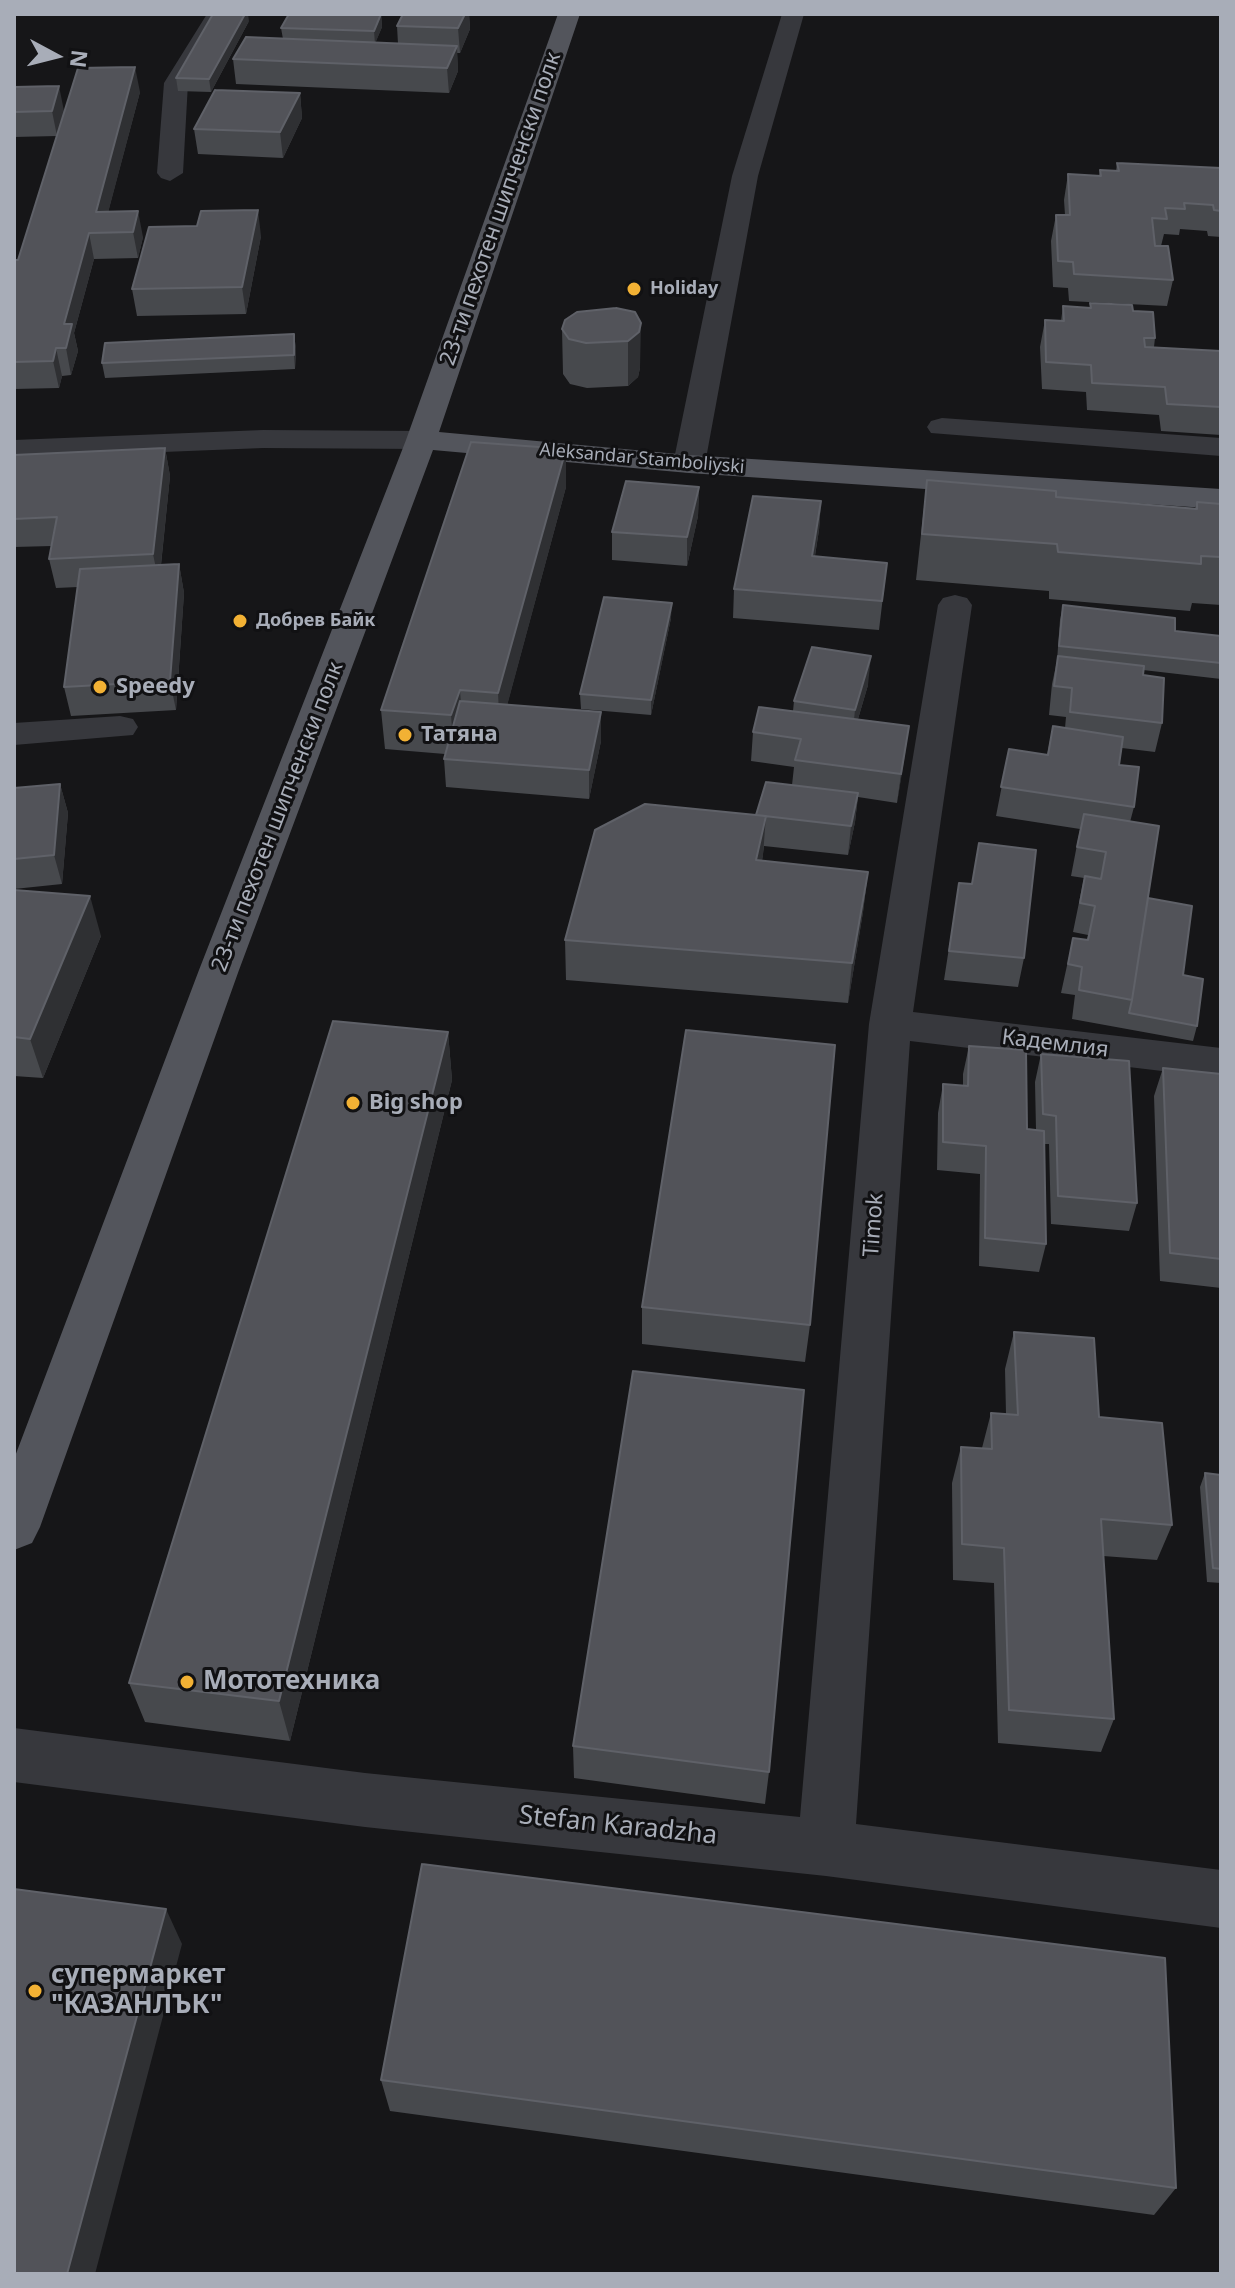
<!DOCTYPE html>
<html>
<head>
<meta charset="utf-8">
<style>
  body { margin:0 }
  #map { position:relative; width:1235px; height:2288px; overflow:hidden; background:#161618; font-family:"Noto Sans",sans-serif }
  canvas { display:block }
  .frame { position:absolute; inset:0; border:16px solid #a8adb8; pointer-events:none }
  .north { position:absolute; left:16px; top:16px; width:80px; height:80px; -webkit-text-stroke:6px #111113; paint-order:stroke; rotate:97deg; font-size:22px; font-weight:700; line-height:32px; text-align:center; color:#a8adb8 }
  .north::after { content:''; display:block; margin:auto; width:28px; height:36px; background:#a8adb8; clip-path:polygon(50% 0,100% 100%,50% 72%,0 100%) }
</style>
</head>
<body>
<div id="map">
<canvas width="1235" height="2288"></canvas>
<div class="frame"></div>
<div class="north">N</div>
</div>
<script>
const ctx = document.querySelector('canvas').getContext('2d');
ctx.lineJoin = 'round';
const poly = rows => new Path2D(rows.map(r => 'M' + r).join(''));
function fill(path, color) { ctx.fillStyle = color; ctx.fill(path, 'evenodd'); }
function stroke(path, color, width, dash) { ctx.strokeStyle = color; ctx.lineWidth = width; ctx.lineCap = dash ? 'butt' : 'round'; ctx.setLineDash(dash || []); ctx.stroke(path); }
function drawText(font, color, halo, rows, align = 'center') {
  ctx.font = font + ' "Noto Sans",sans-serif'; ctx.lineWidth = 6; ctx.setLineDash([]); ctx.textBaseline = 'middle'; ctx.strokeStyle = halo; ctx.fillStyle = color; for (const [text, x, y, turn = 0] of rows) {
    ctx.save(); ctx.translate(x, y); ctx.rotate((+turn || 0) * Math.PI / 180); ctx.textAlign = isNaN(turn) ? turn : align; if (halo) ctx.strokeText(text, 0, 0); ctx.fillText(text, 0, 0); ctx.restore();
  }
}
const minor = poly([
  [207,14,229,14,188,83,183,173,170,181,161,178,157,173,164,83,207,14],
  [782,14,804,14,758,176,705,464,700,471,689,473,678,471,673,464,732,176,782,14],
  [942,418,1221,438,1221,456,931,433,927,427,931,421,942,418],
  [263,430,421,431,432,434,436,440,432,446,421,449,263,448,14,458,14,440,263,430],
  [955,595,967,598,972,605,913,1012,1221,1048,1221,1078,910,1041,856,1824,1221,1870,1221,1928,826,1876,365,1827,14,1782,14,1728,365,1773,800,1817,869,1024,938,605,943,598,955,595],
  [120,716,133,719,138,727,133,735,14,745,14,723,120,716]
]);
const major = poly([
  [558,14,580,14,439,432,689,455,1221,489,1221,509,689,473,433,450,239,970,40,1527,32,1543,14,1550,14,1459,199,970,406,440,558,14]
]);
const wall = poly([
  [381,14,382,27,375,43,398,44,397,26,403,14,469,14,470,29,460,53,457,53,458,71,449,93,236,84,233,59,283,39,281,28],
  [249,21,211,92,178,91,176,78],
  [14,87,64,111,58,131,140,92,108,212,143,237,138,258,94,259,74,333,78,351,71,375,62,376,59,388,14,389,14,260,18,260,57,136,14,137],
  [300,93,302,118,283,158,198,154,194,129],
  [1117,163,1221,168,1221,237,1208,236,1207,231,1180,229,1179,235,1164,234,1161,246,1173,280,1167,306,1069,301,1068,288,1053,287,1051,241,1056,215,1065,215,1064,200,1068,174,1099,176,1100,170,1116,171],
  [261,236,246,314,137,316,132,289],
  [1090,303,1133,311,1155,338,1154,347,1221,351,1221,435,1161,431,1159,415,1087,410,1086,392,1042,389,1040,347,1045,320,1061,321,1063,306,1090,308],
  [616,308,640,368,638,377,628,386,587,388,570,384,563,374,562,329],
  [294,334,296,349,295,369,105,378,102,363],
  [165,448,170,476,161,565,179,564,184,593,176,710,71,716,64,687,78,587,56,588,49,559,52,546,14,547,14,455],
  [566,449,566,487,507,705,601,712,601,741,589,799,446,787,444,759,445,754,385,749,381,710],
  [927,480,1056,497,1195,508,1197,502,1221,504,1221,605,1192,603,1190,611,1049,599,1049,591,916,580],
  [699,487,698,516,687,566,612,560,612,532],
  [821,501,819,530,815,556,887,563,879,630,733,618,734,589],
  [1063,605,1175,631,1221,636,1221,679,1143,670,1143,675,1162,723,1155,752,1122,748,1119,765,1134,807,1130,822,1148,898,1183,975,1197,1026,1193,1041,1072,1019,1075,995,1061,993,1073,938,1087,940,1088,935,1073,932,1084,878,1071,876,1080,829,996,816,1009,749,1047,755,1053,726,1065,728,1066,717,1049,715,1052,684,1057,661,1060,620],
  [671,618,651,715,581,709,580,694],
  [868,685,858,719,909,726,897,803,858,797,855,822,848,855,764,846,762,861,868,872,863,912,848,1003,566,980,565,940,756,815,792,785,794,767,751,761,753,732,793,711,794,701],
  [60,784,68,813,62,884,14,889,14,788],
  [979,843,1024,958,1018,987,944,980,959,883,972,884],
  [14,890,101,936,43,1078,14,1076],
  [448,1032,452,1080,290,1741,145,1722,129,1683],
  [969,1046,1027,1129,1036,1130,1035,1082,1041,1054,1137,1203,1129,1231,1051,1224,1049,1144,1044,1144,1046,1244,1039,1272,979,1266,980,1174,937,1170,938,1113,943,1084,963,1086,963,1074],
  [1163,1068,1221,1074,1221,1288,1160,1281,1154,1096],
  [642,1307,810,1325,805,1362,642,1344],
  [1014,1332,1099,1417,1172,1525,1157,1560,1103,1556,1114,1719,1101,1752,998,1743,994,1583,953,1580,952,1483,961,1447,982,1448,991,1413,1006,1414,1005,1369],
  [1205,1473,1221,1475,1221,1583,1207,1582,1200,1487],
  [573,1746,769,1772,765,1804,574,1778],
  [381,2080,1176,2188,1154,2215,390,2111]
]);
const shadedWall = poly([
  [245,14,248,14,249,21,211,92,209,79],
  [381,14,382,27,375,44,374,31],
  [465,14,469,14,470,29,460,53,458,28],
  [457,46,458,71,449,93,447,68],
  [135,67,140,92,103,232,96,212],
  [59,86,64,111,57,136,52,111],
  [300,93,302,118,283,158,280,132],
  [258,210,261,236,246,314,242,287],
  [138,211,143,237,138,258,133,232],
  [89,233,94,259,74,333,78,351,71,375,66,348,64,324],
  [641,323,640,368,638,377,628,386,628,341],
  [294,334,296,349,295,369,294,355],
  [56,348,62,376,59,388,53,361],
  [165,448,170,476,159,583,153,554],
  [566,449,566,487,500,732,498,693],
  [699,487,698,516,687,566,687,537],
  [821,501,819,530,810,585,812,556],
  [179,564,184,593,176,710,170,681],
  [672,603,671,618,651,715,651,700],
  [871,656,868,685,852,739,855,710],
  [460,690,463,730,454,755,451,715],
  [601,712,601,741,589,799,589,770],
  [909,726,905,755,897,803,901,774],
  [60,784,68,813,62,884,54,855],
  [858,793,855,822,848,855,851,826],
  [766,816,763,855,753,900,756,860],
  [868,872,863,912,848,1003,852,963],
  [90,896,101,936,43,1078,30,1039],
  [448,1032,452,1080,290,1741,279,1701],
  [166,1909,182,1944,95,2274,67,2274]
]);
const building = poly([
  [213,14,245,14,209,79,176,78,213,14],
  [289,14,381,14,374,31,281,28,289,14],
  [403,14,465,14,458,28,397,26,403,14],
  [246,37,457,46,447,68,233,59,246,37],
  [135,67,96,212,138,211,133,232,89,233,64,324,72,324,66,348,56,348,53,361,14,362,14,260,18,260,78,68,135,67],
  [59,86,52,111,14,112,14,87,59,86],
  [215,90,300,93,280,132,194,129,215,90],
  [1117,163,1221,168,1221,211,1214,210,1213,205,1184,203,1185,209,1165,208,1167,219,1152,218,1155,246,1168,246,1173,280,1074,274,1073,262,1058,261,1056,215,1070,215,1068,174,1101,176,1100,170,1119,171,1117,163],
  [258,210,242,287,132,289,149,227,197,226,201,211,258,210],
  [1090,303,1132,305,1133,311,1153,312,1155,338,1144,338,1145,347,1221,351,1221,407,1167,404,1165,387,1092,383,1091,365,1046,362,1045,320,1064,321,1063,306,1091,308,1090,303],
  [616,308,635,312,641,323,639,332,628,341,586,343,569,339,562,329,565,320,577,312,616,308],
  [294,334,294,355,102,363,105,343,294,334],
  [471,442,566,449,498,693,460,690,451,715,381,710,471,442],
  [165,448,153,554,49,559,57,517,14,519,14,455,165,448],
  [927,480,1056,491,1056,497,1197,509,1197,502,1221,504,1221,557,1201,556,1201,564,1058,552,1057,544,922,534,927,480],
  [626,481,699,487,687,537,612,532,626,481],
  [753,496,821,501,812,556,887,563,882,601,734,589,753,496],
  [179,564,170,681,64,687,80,569,179,564],
  [604,597,672,603,651,700,580,694,604,597],
  [1063,605,1175,618,1175,631,1221,636,1221,663,1059,646,1063,605],
  [812,647,871,656,855,710,794,701,812,647],
  [1058,656,1144,666,1143,675,1164,678,1162,723,1070,712,1072,688,1054,686,1058,656],
  [460,701,601,712,589,770,444,759,460,701],
  [759,707,909,726,901,774,795,760,801,739,753,732,759,707],
  [1053,726,1123,737,1119,765,1139,767,1134,807,1001,787,1009,749,1048,755,1053,726],
  [766,782,858,793,851,826,756,815,766,782],
  [60,784,54,855,14,859,14,788,60,784],
  [645,804,766,816,756,860,868,872,852,963,565,940,595,830,645,804],
  [1084,814,1159,826,1132,1000,1079,990,1082,967,1068,964,1073,938,1088,940,1095,906,1080,903,1085,876,1101,879,1106,852,1077,847,1084,814],
  [979,843,1036,850,1024,958,949,951,959,883,972,884,979,843],
  [14,890,90,896,30,1039,14,1037,14,890],
  [1148,898,1192,906,1183,975,1203,979,1197,1026,1129,1013,1132,1000,1148,898],
  [333,1021,448,1032,279,1701,129,1683,333,1021],
  [686,1030,835,1045,810,1325,642,1307,686,1030],
  [969,1046,1026,1050,1027,1129,1044,1131,1046,1244,985,1238,986,1146,943,1142,943,1084,968,1086,969,1046],
  [1041,1054,1129,1061,1137,1203,1058,1196,1056,1116,1043,1114,1041,1054],
  [1163,1068,1221,1074,1221,1259,1170,1253,1163,1068],
  [1014,1332,1094,1338,1099,1417,1162,1423,1172,1525,1101,1519,1114,1719,1009,1710,1004,1548,962,1544,961,1447,992,1449,991,1413,1018,1415,1014,1332],
  [633,1371,804,1390,769,1772,573,1746,633,1371],
  [1205,1473,1221,1475,1221,1569,1213,1568,1205,1473],
  [422,1864,1165,1958,1176,2188,381,2080,422,1864],
  [14,1889,166,1909,67,2274,14,2274,14,1889]
]);
const markers = [
  [634,289,8,"#f2b134"],
  [240,621,8,"#f2b134"],
  [100,687,8,"#f2b134"],
  [405,735,8,"#f2b134"],
  [353,1103,8,"#f2b134"],
  [187,1682,8,"#f2b134"],
  [35,1991,8,"#f2b134"]
];
const farPoinames = [
  ["Holiday",650,289],
  ["Добрев Байк",256,621]
];
const farStreetnames = [
  ["Aleksandar Stamboliyski",642,459,5]
];
const streetNames = [
  ["23-ти пехотен шипченски полк",501,209,-71],
  ["23-ти пехотен шипченски полк",278,817,-69],
  ["Кадемлия",1055,1044,7],
  ["Timok",874,1225,-86]
];
const poiNames = [
  ["Speedy",116,687],
  ["Татяна",421,735],
  ["Big shop",369,1103]
];
const nearPoinames = [
  ["Мототехника",203,1682],
  ["супермаркет",51,1976],
  ["\"КАЗАНЛЪК\"",51,2006]
];
const nearStreetnames = [
  ["Stefan Karadzha",618,1826,6]
];
fill(minor, '#37383d');
fill(major, '#53555c');
fill(wall, '#47494d');
fill(shadedWall, '#2f3033');
fill(building, '#525359');
stroke(building, '#5f6168', 2);
for (const [x, y, r, color] of markers) { const dot = new Path2D(); dot.arc(x, y, r, 0, 2 * Math.PI); ctx.fillStyle = color; ctx.fill(dot); stroke(dot, '#111113', 3); }
drawText('bold 18px', '#a8adb8', '#111113', farPoinames, 'left');
drawText('18px', '#a8adb8', '#111113', farStreetnames);
drawText('22px', '#a8adb8', '#111113', streetNames);
drawText('bold 22px', '#a8adb8', '#111113', poiNames, 'left');
drawText('bold 26px', '#a8adb8', '#111113', nearPoinames, 'left');
drawText('26px', '#a8adb8', '#111113', nearStreetnames);
</script>
</body>
</html>
